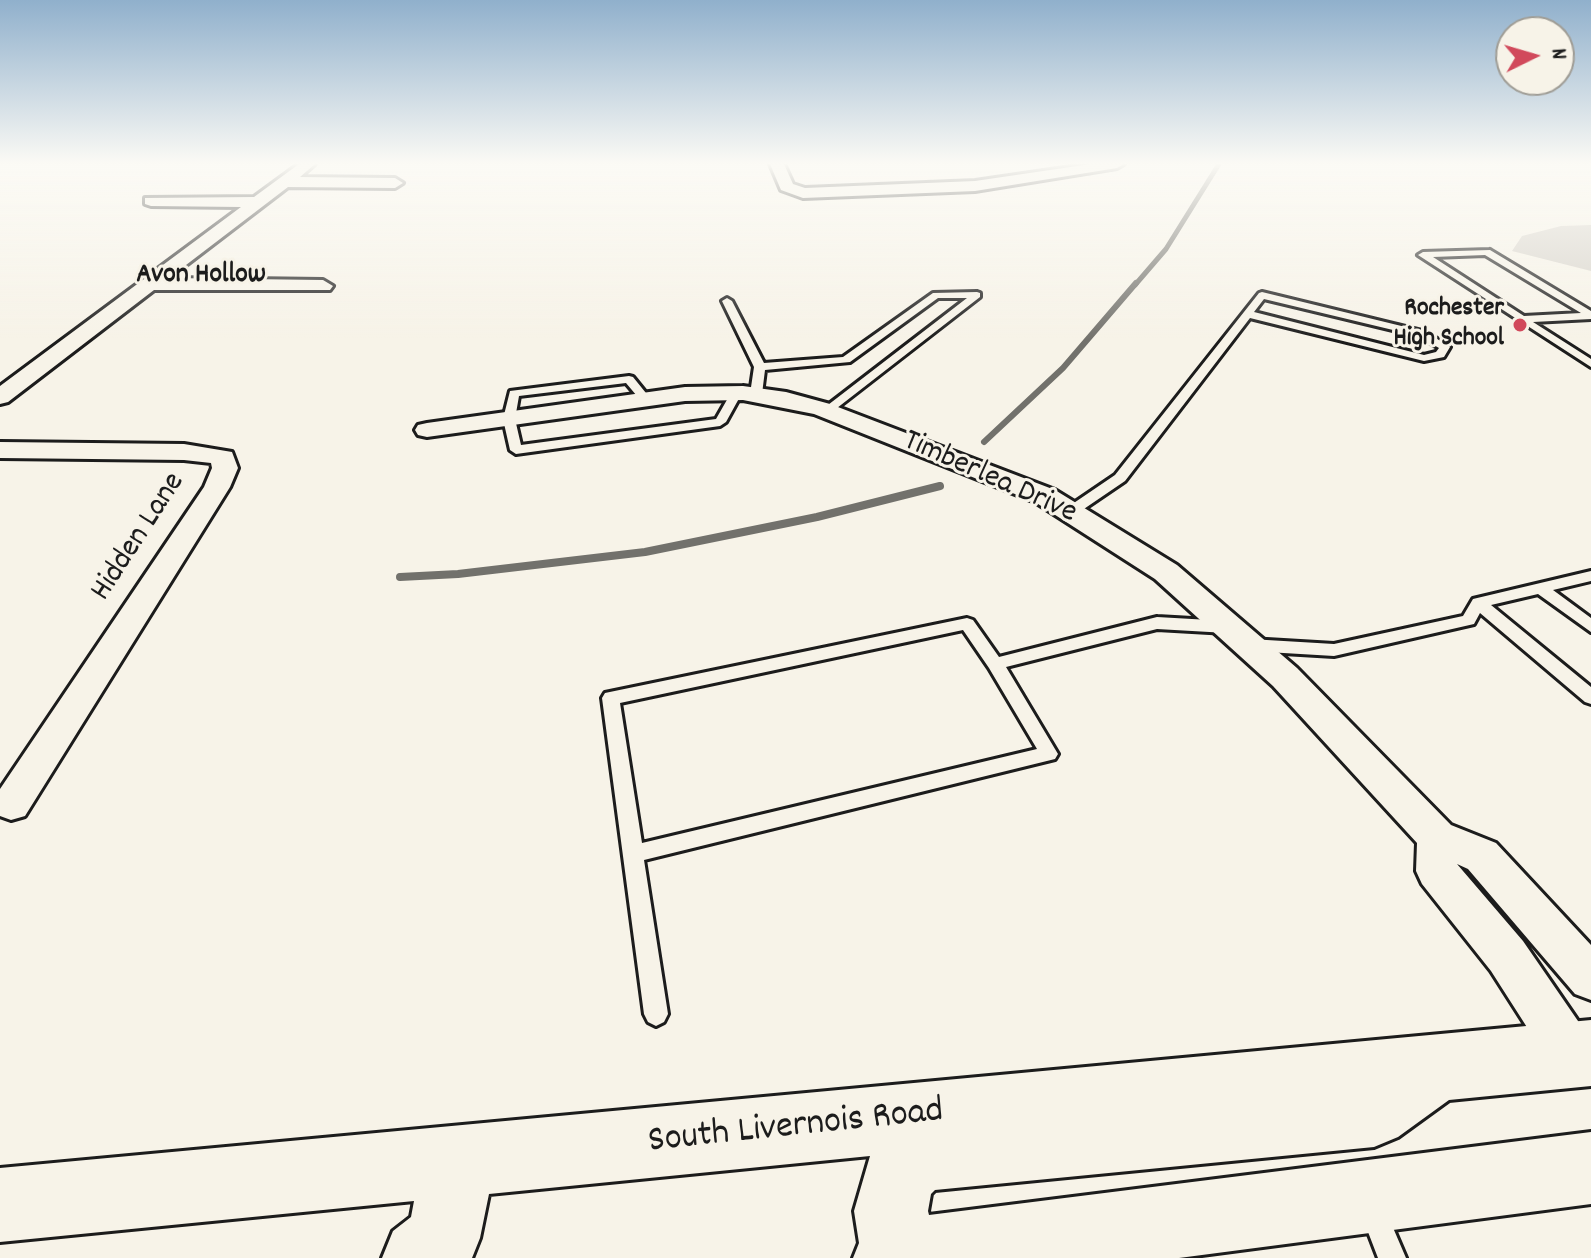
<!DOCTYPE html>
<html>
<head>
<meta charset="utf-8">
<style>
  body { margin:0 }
  #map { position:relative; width:1591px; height:1258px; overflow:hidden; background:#f7f3e8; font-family:Dekko,sans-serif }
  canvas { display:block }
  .north { position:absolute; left:1495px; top:16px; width:80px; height:80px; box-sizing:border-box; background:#f7f3e8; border:2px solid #9f9d96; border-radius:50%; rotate:85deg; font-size:22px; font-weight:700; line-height:32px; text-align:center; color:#1c1c1c }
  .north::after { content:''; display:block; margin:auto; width:28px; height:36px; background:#d1495b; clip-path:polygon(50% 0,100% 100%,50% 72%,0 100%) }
</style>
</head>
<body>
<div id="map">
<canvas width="1591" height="1258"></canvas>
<div class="north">N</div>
</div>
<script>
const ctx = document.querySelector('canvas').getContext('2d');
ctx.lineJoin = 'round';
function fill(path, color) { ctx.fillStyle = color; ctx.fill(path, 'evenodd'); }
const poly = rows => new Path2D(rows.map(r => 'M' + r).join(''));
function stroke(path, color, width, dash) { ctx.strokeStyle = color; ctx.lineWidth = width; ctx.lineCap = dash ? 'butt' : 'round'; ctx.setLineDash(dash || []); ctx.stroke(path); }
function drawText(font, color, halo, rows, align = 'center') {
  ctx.font = font + ' Dekko,sans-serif'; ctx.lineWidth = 6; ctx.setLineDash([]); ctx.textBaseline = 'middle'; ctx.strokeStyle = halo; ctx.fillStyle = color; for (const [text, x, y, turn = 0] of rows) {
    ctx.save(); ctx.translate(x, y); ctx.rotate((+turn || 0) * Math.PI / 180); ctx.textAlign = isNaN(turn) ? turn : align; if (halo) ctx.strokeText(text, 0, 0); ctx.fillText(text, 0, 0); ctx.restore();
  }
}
const green = poly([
  [1591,225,1591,271,1512,251,1522,236,1561,226]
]);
const streamFar2 = poly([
  [1135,285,1166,249,1219,164]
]);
const streamFar1 = poly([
  [984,442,1063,368,1136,283]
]);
const stream = poly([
  [400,577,458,574,645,552,817,517,940,486]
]);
const service = poly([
  [1490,250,1591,311,1591,319,1533,322,1591,359,1591,367,1418,255,1423,252,1490,250],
  [1485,255,1581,313,1524,316,1433,257,1485,255],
  [977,292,980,293,980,297,828,415,824,414,824,408,967,298,938,298,850,362,765,370,762,394,756,397,750,394,754,367,722,301,727,298,732,301,764,363,843,357,933,293,977,292],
  [1262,292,1426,332,1450,347,1444,357,1424,361,1250,318,1125,481,1075,515,1065,515,1063,512,1065,509,1115,475,1259,293,1262,292],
  [1264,299,1418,336,1439,348,1436,352,1424,355,1254,312,1264,299],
  [629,376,633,377,650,398,650,402,642,402,626,383,519,396,515,419,521,445,716,419,732,391,742,393,726,422,720,426,516,454,510,450,503,419,510,391,629,376],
  [1591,571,1591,581,1553,590,1591,618,1591,632,1538,594,1491,605,1591,687,1591,704,1585,702,1480,613,1474,624,1334,656,1250,651,1242,645,1250,639,1334,644,1463,616,1473,599,1591,571],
  [1157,617,1227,621,1235,627,1227,633,1157,629,1006,667,1055,749,1058,754,1055,759,644,860,668,1014,664,1022,656,1026,648,1022,644,1014,602,698,605,693,967,618,973,620,999,657,1157,617],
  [963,630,989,668,1037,749,642,843,620,703,963,630],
  [1373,1198,1382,1202,1406,1258,1378,1258,1360,1211,1364,1202,1373,1198]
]);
const minor = poly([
  [299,164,315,164,300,177,395,178,403,183,395,188,288,187,169,278,323,280,333,286,330,290,154,290,8,402,0,404,0,386,241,207,151,206,145,204,145,198,254,197,299,164],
  [770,164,784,164,793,184,805,188,975,181,1091,164,1124,164,1117,168,975,191,803,198,781,190,770,164],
  [743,386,786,392,830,404,1055,490,1177,565,1297,668,1451,825,1496,843,1591,945,1591,1000,1575,994,1468,869,1457,864,1523,941,1589,1037,1589,1071,1572,1078,1555,1071,1491,971,1422,884,1416,871,1417,843,1273,686,1155,579,1035,502,814,414,743,400,685,401,427,437,418,435,415,430,418,425,427,423,685,387,743,386],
  [0,442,184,444,232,452,238,468,230,487,25,816,11,820,0,816,0,789,204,487,212,468,211,463,184,460,0,458,0,442]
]);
const secondary = poly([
  [1591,1020,1591,1086,1449,1100,1398,1137,1374,1147,935,1190,931,1194,928,1211,929,1215,1591,1132,1591,1204,1179,1258,853,1258,859,1243,854,1211,870,1156,489,1194,480,1238,472,1258,382,1258,393,1231,411,1217,414,1201,0,1242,0,1168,1591,1020]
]);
const markers = [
  [1520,325,8,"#d1495b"]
];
const farPoinames = [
  ["Rochester",1504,310],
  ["High School",1504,340]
];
const farNeighbourhoodnames = [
  ["Avon Hollow",201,277]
];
const streetNames = [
  ["Timberlea Drive",989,479,24],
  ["Hidden Lane",140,538,-57]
];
const nearStreetnames = [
  ["South Livernois Road",796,1129,-6]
];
fill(green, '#d7d3cb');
stroke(streamFar2, '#72716c', 5);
stroke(streamFar1, '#72716c', 6);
stroke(stream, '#72716c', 8);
stroke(service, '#1c1c1c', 6);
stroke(minor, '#1c1c1c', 6);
stroke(secondary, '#1c1c1c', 6);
fill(service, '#f7f3e8');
fill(minor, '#f7f3e8');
fill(secondary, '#f7f3e8');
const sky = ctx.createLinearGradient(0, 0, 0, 340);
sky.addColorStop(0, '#90b0cc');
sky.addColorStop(0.48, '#fbfaf5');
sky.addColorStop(1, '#fbfaf500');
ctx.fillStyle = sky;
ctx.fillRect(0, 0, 1591, 340);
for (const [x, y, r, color] of markers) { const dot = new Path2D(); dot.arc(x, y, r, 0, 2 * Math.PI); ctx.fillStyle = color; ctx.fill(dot); stroke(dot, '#f7f3e8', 3); }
drawText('bold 26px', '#1c1c1c', '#f7f3e8', farPoinames, 'right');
drawText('bold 28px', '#1c1c1c', '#f7f3e8', farNeighbourhoodnames);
drawText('32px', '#1c1c1c', '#f7f3e8', streetNames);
drawText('38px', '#1c1c1c', '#f7f3e8', nearStreetnames);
</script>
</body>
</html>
